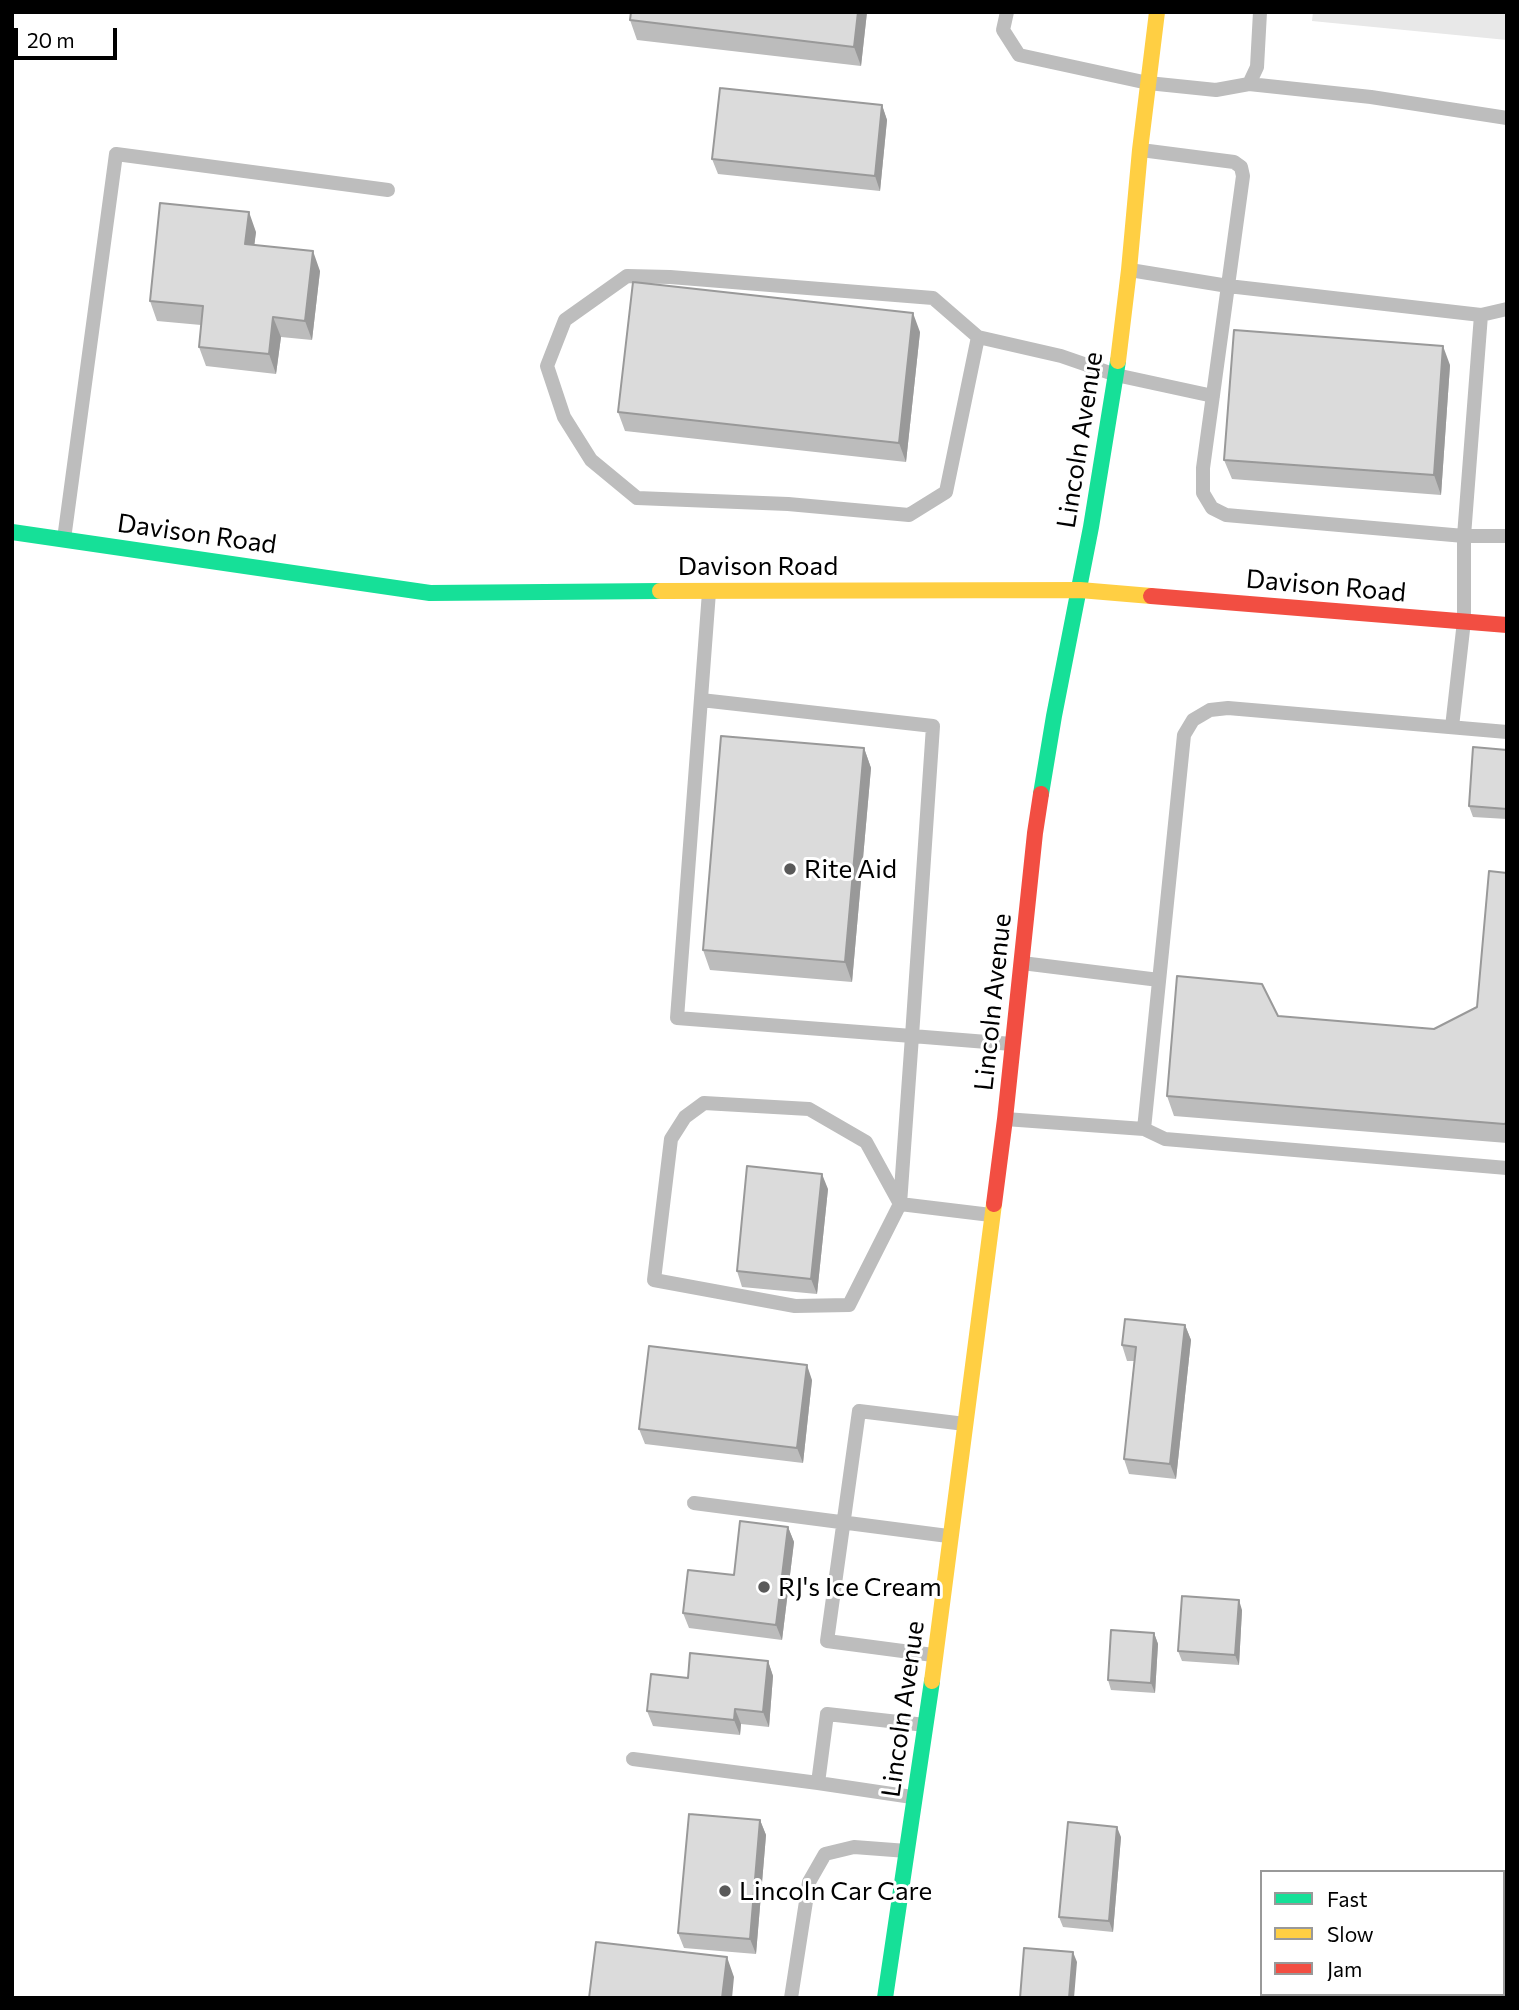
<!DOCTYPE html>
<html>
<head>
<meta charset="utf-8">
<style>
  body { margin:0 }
  #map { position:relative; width:1519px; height:2010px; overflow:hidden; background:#fff; font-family:Commissioner,sans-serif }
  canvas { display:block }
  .frame { position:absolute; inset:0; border:14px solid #000; pointer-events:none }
  .legend { position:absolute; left:1260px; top:1870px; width:245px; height:126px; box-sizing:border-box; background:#fff; border:2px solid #999; margin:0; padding:9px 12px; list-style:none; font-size:21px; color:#000 }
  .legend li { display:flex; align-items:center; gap:14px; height:35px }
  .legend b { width:35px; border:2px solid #999 }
  .scale { position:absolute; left:14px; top:28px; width:103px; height:32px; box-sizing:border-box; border:4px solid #000; border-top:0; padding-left:9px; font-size:21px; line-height:24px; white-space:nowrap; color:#000; -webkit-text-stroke:5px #fff; paint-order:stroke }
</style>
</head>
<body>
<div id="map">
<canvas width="1519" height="2010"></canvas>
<div class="frame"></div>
<ul class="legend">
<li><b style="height:9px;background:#16e098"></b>Fast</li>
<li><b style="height:9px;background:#ffcf43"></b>Slow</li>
<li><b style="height:9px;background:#f24e42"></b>Jam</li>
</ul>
<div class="scale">20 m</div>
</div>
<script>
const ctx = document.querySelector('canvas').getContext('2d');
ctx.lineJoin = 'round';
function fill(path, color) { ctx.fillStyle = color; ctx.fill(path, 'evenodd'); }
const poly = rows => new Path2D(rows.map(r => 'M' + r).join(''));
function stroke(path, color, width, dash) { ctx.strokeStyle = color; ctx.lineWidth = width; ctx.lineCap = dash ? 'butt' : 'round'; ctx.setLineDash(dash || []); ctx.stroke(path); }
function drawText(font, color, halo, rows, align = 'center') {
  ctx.font = font + ' Commissioner,sans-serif'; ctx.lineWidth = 6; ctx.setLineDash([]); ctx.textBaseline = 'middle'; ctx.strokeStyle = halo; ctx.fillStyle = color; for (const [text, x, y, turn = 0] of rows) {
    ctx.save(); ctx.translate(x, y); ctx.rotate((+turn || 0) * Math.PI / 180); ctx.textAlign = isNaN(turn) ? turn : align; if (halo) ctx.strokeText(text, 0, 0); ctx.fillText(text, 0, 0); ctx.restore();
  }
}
const green = poly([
  [1313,12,1507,12,1507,40,1312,21]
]);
const lane = poly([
  [1007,12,1003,30,1019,55,1148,83,1216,90,1249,84,1257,67,1260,12],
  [1249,84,1371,97,1507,118],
  [1141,150,1234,162,1241,167,1243,176,1203,468,1203,493,1212,508,1226,515,1464,536,1464,621,1452,727],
  [1130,270,1228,286,1481,315,1464,536,1507,536],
  [1481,315,1507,309],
  [978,337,946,492,909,515,788,504,637,498,591,460,564,417,547,366,565,320,627,276,670,277,933,298,978,337,1061,356,1116,375,1213,396],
  [64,539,116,154,388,190],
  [701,700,933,726,912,1036,677,1018,709,592],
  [1022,963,1159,980],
  [1005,1119,1144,1129,1184,735,1193,720,1210,710,1228,708,1507,732],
  [1144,1129,1165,1139,1507,1168],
  [900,1204,866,1142,809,1109,704,1103,685,1117,671,1139,654,1280,795,1306,849,1305,900,1204,912,1036,1012,1044],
  [900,1204,991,1215],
  [694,1503,948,1536],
  [933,1655,827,1641,859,1411,965,1424],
  [633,1759,818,1783],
  [912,1797,818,1783,827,1714,925,1725],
  [791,1998,809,1882,825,1854,854,1847,907,1851]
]);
const fast = poly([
  [12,532,430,593,660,591],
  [1041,794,1054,716,1091,527,1118,361],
  [885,1998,932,1681]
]);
const slow = poly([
  [1118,361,1129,270,1140,150,1157,12],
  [660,591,1080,590,1151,596],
  [932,1681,994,1204]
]);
const jam = poly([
  [1151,596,1507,625],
  [994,1204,1005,1119,1035,833,1041,794]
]);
const wall = poly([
  [631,12,867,12,861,66,637,40,630,20],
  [882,105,887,120,880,191,718,174,712,159],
  [256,232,254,245,320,271,312,340,281,337,276,374,206,366,199,347,201,325,157,321,150,301],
  [920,332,906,462,625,431,618,412],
  [1450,365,1441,495,1232,479,1224,460],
  [864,748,871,768,852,982,710,970,703,950],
  [1507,750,1507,819,1473,817,1469,806],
  [1507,873,1507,1143,1174,1116,1167,1096,1278,1016,1434,1029,1477,1007],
  [828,1189,817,1294,742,1287,737,1271],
  [1185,1325,1191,1340,1176,1479,1129,1474,1124,1459,1134,1361,1127,1361,1122,1345],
  [812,1380,803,1463,645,1444,639,1429],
  [788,1527,794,1542,782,1640,689,1628,683,1613,734,1575],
  [1242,1610,1239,1665,1182,1661,1178,1651],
  [1154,1633,1158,1644,1155,1693,1111,1690,1108,1680],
  [768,1661,773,1676,769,1727,741,1724,740,1735,653,1726,647,1711],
  [760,1820,766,1835,756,1954,684,1948,678,1933],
  [1121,1837,1113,1932,1063,1927,1059,1917]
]);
const shadedWall = poly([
  [858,12,867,12,861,66,854,47],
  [882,105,887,120,880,191,875,176],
  [249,212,256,232,252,264,245,244],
  [313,251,320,271,312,340,305,321],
  [913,313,920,332,906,462,899,443],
  [273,317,281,337,276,374,269,354],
  [1443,346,1450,365,1441,495,1434,475],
  [864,748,871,768,852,982,845,962],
  [822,1174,828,1189,817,1294,811,1279],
  [1185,1325,1191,1340,1176,1479,1170,1464],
  [807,1365,812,1380,803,1463,797,1448],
  [788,1527,794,1542,782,1640,776,1625],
  [1239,1600,1242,1610,1239,1665,1235,1655],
  [1154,1633,1158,1644,1155,1693,1151,1683],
  [768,1661,773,1676,769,1727,763,1712],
  [735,1709,741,1724,740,1735,734,1720],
  [760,1820,766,1835,756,1954,750,1939],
  [1117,1827,1121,1837,1113,1932,1109,1921],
  [1073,1952,1077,1962,1074,1998,1069,1998],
  [727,1957,734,1977,732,1998,722,1998]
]);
const building = poly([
  [631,12,858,12,854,47,630,20,631,12],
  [720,88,882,105,875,176,712,159,720,88],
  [160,203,249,212,245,244,313,251,305,321,273,317,269,354,199,347,203,306,150,301,160,203],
  [633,282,913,313,899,443,618,412,633,282],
  [1234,330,1443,346,1434,475,1224,460,1234,330],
  [721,736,864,748,845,962,703,950,721,736],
  [1473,747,1507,750,1507,809,1469,806,1473,747],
  [1489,871,1507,873,1507,1123,1504,1124,1167,1096,1177,976,1262,984,1278,1016,1434,1029,1477,1007,1489,871],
  [747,1166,822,1174,811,1279,737,1271,747,1166],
  [1125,1319,1185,1325,1170,1464,1124,1459,1136,1347,1122,1345,1125,1319],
  [649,1346,807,1365,797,1448,639,1429,649,1346],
  [740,1521,788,1527,776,1625,683,1613,688,1570,734,1575,740,1521],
  [1182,1596,1239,1600,1235,1655,1178,1651,1182,1596],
  [1111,1630,1154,1633,1151,1683,1108,1680,1111,1630],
  [690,1653,768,1661,763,1712,735,1709,734,1720,647,1711,651,1674,688,1678,690,1653],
  [689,1814,760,1820,750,1939,678,1933,689,1814],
  [1068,1822,1117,1827,1109,1921,1059,1917,1068,1822],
  [596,1942,727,1957,722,1998,589,1998,596,1942],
  [1024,1948,1073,1952,1069,1998,1020,1998,1024,1948]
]);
const markers = [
  [790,869,7,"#595959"],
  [764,1587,7,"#595959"],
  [725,1891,7,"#595959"]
];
const streetNames = [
  ["Lincoln Avenue",1080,440,-81],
  ["Davison Road",197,534,8],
  ["Davison Road",758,566],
  ["Davison Road",1326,586,5],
  ["Lincoln Avenue",993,1002,-84],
  ["Lincoln Avenue",903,1709,-82]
];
const poiNames = [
  ["Rite Aid",804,869],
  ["RJ's Ice Cream",778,1587],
  ["Lincoln Car Care",739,1891]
];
fill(green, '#e8e8e8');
stroke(lane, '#bdbdbd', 14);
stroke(fast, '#16e098', 16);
stroke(slow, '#ffcf43', 16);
stroke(jam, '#f24e42', 16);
fill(wall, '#bcbcbc');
fill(shadedWall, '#999');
fill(building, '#dbdbdb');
stroke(building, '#999', 2);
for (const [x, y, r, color] of markers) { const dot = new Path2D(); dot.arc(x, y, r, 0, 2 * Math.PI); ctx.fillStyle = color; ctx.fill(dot); stroke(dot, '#fff', 2.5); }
drawText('26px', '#000', '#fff', streetNames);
drawText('26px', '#000', '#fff', poiNames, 'left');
</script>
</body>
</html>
